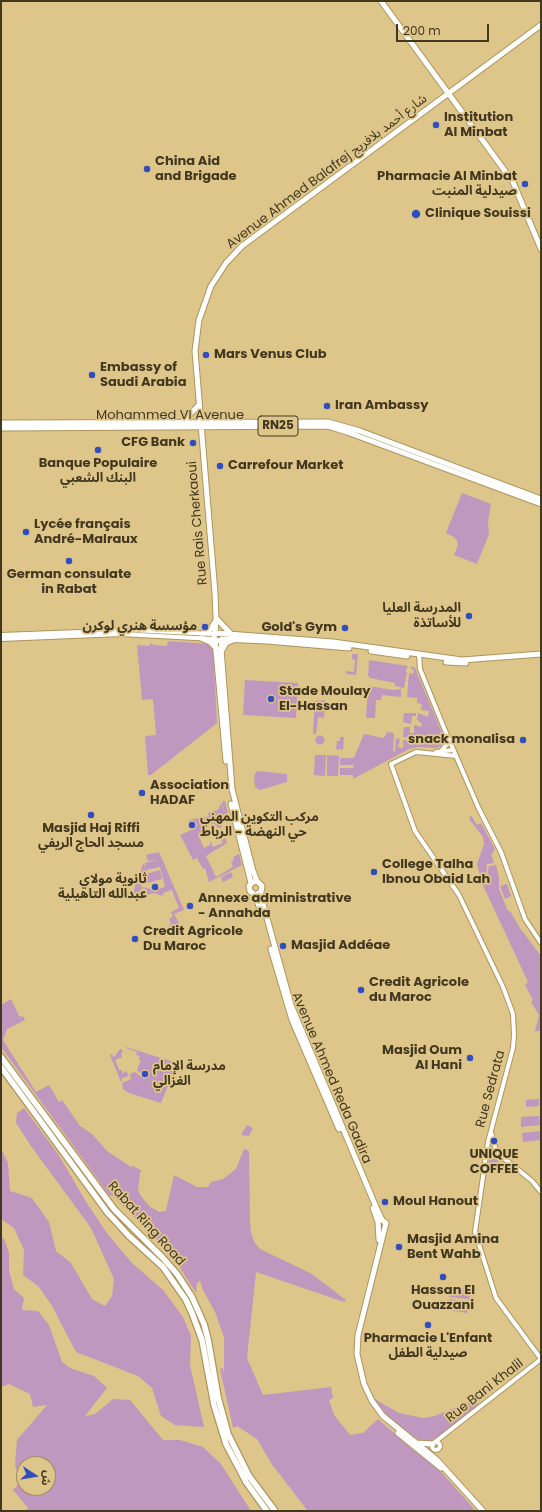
<!DOCTYPE html>
<html>
<head>
<meta charset="utf-8">
<style>
  body { margin:0 }
  #map { position:relative; width:542px; height:1512px; overflow:hidden; background:#dec58a; font-family:Poppins,"Noto Sans Arabic",sans-serif }
  canvas { display:block }
  .frame { position:absolute; inset:0; border:2px solid #423820; pointer-events:none }
  .north { position:absolute; left:16px; top:1456px; width:40px; height:40px; box-sizing:border-box; background:#dec58a; border:1px solid #a08d60; border-radius:50%; rotate:102deg; font-size:11px; font-weight:700; line-height:16px; text-align:center; color:#423820 }
  .north::after { content:''; display:block; margin:auto; width:14px; height:18px; background:#314ebf; clip-path:polygon(50% 0,100% 100%,50% 72%,0 100%) }
  .scale { position:absolute; left:396px; top:24px; width:93px; height:18px; box-sizing:border-box; border:2px solid #423820; border-top:0; padding-left:5px; font-size:12px; line-height:14px; white-space:nowrap; color:#423820; -webkit-text-stroke:3px #dec58a; paint-order:stroke }
</style>
</head>
<body>
<div id="map">
<canvas width="542" height="1512"></canvas>
<div class="frame"></div>
<div class="north">ش</div>
<div class="scale">200 m</div>
</div>
<script>
const ctx = document.querySelector('canvas').getContext('2d');
ctx.lineJoin = 'round';
function fill(path, color) { ctx.fillStyle = color; ctx.fill(path, 'evenodd'); }
const poly = rows => new Path2D(rows.map(r => 'M' + r).join(''));
function stroke(path, color, width, dash) { ctx.strokeStyle = color; ctx.lineWidth = width; ctx.lineCap = dash ? 'butt' : 'round'; ctx.setLineDash(dash || []); ctx.stroke(path); }
function drawText(font, color, halo, rows, align = 'center') {
  ctx.font = font + ' Poppins,"Noto Sans Arabic",sans-serif'; ctx.lineWidth = 3.5; ctx.setLineDash([]); ctx.textBaseline = 'middle'; ctx.strokeStyle = halo; ctx.fillStyle = color; for (const [text, x, y, turn = 0] of rows) {
    ctx.save(); ctx.translate(x, y); ctx.rotate((+turn || 0) * Math.PI / 180); ctx.textAlign = isNaN(turn) ? turn : align; if (halo) ctx.strokeText(text, 0, 0); ctx.fillText(text, 0, 0); ctx.restore();
  }
}
const green = poly([
  [462,493,491,504,488,522,489,534,477,564,454,555,458,545,457,541,454,537,446,533],
  [168,641,210,644,213,646,217,723,151,775,148,775,145,736,156,735,153,699,142,700,137,645,150,646,150,643,154,645,167,646],
  [352,654,358,654,356,675,346,674,346,671,354,672,355,660,352,659],
  [369,660,408,666,405,672,407,672,404,688,395,686,395,683,370,678,368,675],
  [411,666,415,668,442,733,436,740,436,742,441,744,441,746,436,748,418,747,409,749,353,779,353,775,340,775,340,768,353,768,354,765,340,765,340,758,354,758,364,734,384,738,387,732,394,733,393,751,395,752,396,738,400,739,398,747,403,748,403,740,412,741,410,737,403,737,404,727,410,727,410,733,414,733,414,725,421,727,422,723,418,722,419,720,417,720,418,713,428,717,429,711,421,710,422,704,417,703,417,698,407,697,409,673,413,674,414,670,411,669],
  [245,680,298,683,296,718,243,715],
  [368,686,394,690,401,689,401,697,382,695,381,700,376,700,375,718,366,718],
  [325,700,324,718,318,717,316,734,313,734,315,701],
  [404,713,416,713,416,716,412,716,411,724,403,722],
  '315.5 740a4.5 4.5 0 1 1 9 0a4.5 4.5 0 1 1-9 0Z',
  [340,737,344,737,343,750,336,749,337,741,340,741],
  [315,755,326,755,325,776,314,775],
  [327,755,339,756,338,776,327,776],
  [257,771,287,774,287,782,260,790,255,787,254,776],
  [223,801,225,801,228,813,218,818,222,827,219,828,213,823,203,828,206,834,204,832,198,835,204,848,210,845,210,841,213,847,223,843,222,840,225,838,227,843,206,856,216,877,233,867,231,862,234,860,233,857,239,854,242,865,209,882,205,868,203,869,197,858,193,860,180,835,194,829,193,826,191,827,189,820,209,816,208,813,218,810,221,803,225,813,222,803],
  [471,815,477,825,481,823,495,849,491,855,494,863,487,864,486,876,481,879,477,864,484,844,483,837,469,819],
  [159,852,184,910,174,914,179,923,170,929,167,927,171,924,169,918,173,917,171,912,179,908,172,890,163,893,163,896,154,893,147,895,146,889,142,888,137,899,132,897,138,876,142,887,151,889,151,892,152,890,165,887,160,867,146,870,147,872,140,874,143,863,145,867,145,863,158,860,148,861,146,855],
  [496,865,499,878,499,889,508,911,510,911,520,928,541,956,541,1030,535,1032,539,1015,531,1002,533,1000,525,985,528,982,481,881,487,876,489,866],
  [160,870,162,879,144,884,142,875],
  [231,872,233,877,223,882,221,877],
  [507,884,511,896,505,899,500,886],
  [11,999,19,1016,24,1017,25,1020,7,1029,3,1040,36,1092,49,1085,59,1102,62,1100,80,1126,92,1134,107,1151,131,1167,133,1166,142,1171,140,1173,138,1190,140,1195,150,1207,160,1212,166,1211,174,1175,197,1187,208,1187,211,1182,223,1179,236,1169,244,1149,249,1151,250,1223,251,1233,255,1243,260,1249,312,1274,346,1300,344,1302,256,1272,247,1358,263,1395,331,1387,333,1398,329,1400,334,1415,350,1435,363,1433,378,1419,411,1448,435,1465,476,1511,307,1510,271,1463,257,1439,237,1426,233,1428,220,1369,223,1368,224,1375,224,1337,215,1312,203,1290,200,1281,197,1283,196,1293,170,1252,112,1195,110,1196,1,1047,1,1005],
  [126,1047,174,1062,176,1066,161,1103,129,1093,123,1089,122,1083,131,1079,130,1074,135,1072,140,1076,142,1075,137,1070,141,1060,138,1059,140,1056,136,1055,137,1052,126,1048],
  [120,1049,123,1050,121,1055,122,1057,115,1060,119,1070,122,1070,122,1074,126,1071,129,1076,122,1078,122,1081,121,1082,110,1055,112,1054,113,1057,115,1056],
  [539,1099,539,1106,526,1107,526,1100],
  [24,1108,58,1154,85,1200,106,1232,132,1263,163,1290,183,1317,191,1336,190,1365,204,1427,175,1425,161,1416,152,1388,138,1376,76,1352,51,1304,38,1286,23,1275,24,1250,14,1228,1,1219,1,1148,8,1163,10,1191,32,1198,49,1222,56,1251,71,1263,92,1299,105,1306,112,1296,114,1279,91,1228,31,1146,16,1123,17,1113],
  [539,1116,540,1125,521,1127,521,1117],
  [247,1125,253,1128,249,1136,241,1135],
  [540,1131,541,1140,523,1142,522,1133],
  [490,1155,493,1155,506,1171,488,1168],
  [1,1237,4,1239,9,1253,9,1271,14,1289,24,1298,22,1310,38,1311,49,1325,62,1362,70,1368,94,1376,107,1388,85,1416,95,1414,113,1399,130,1400,163,1440,180,1440,203,1447,221,1464,251,1511,26,1511,28,1508,13,1490,21,1481,15,1465,17,1440,47,1405,33,1407,30,1394,9,1384,1,1387],
  [24,1464,48,1464,48,1488,24,1488],
  [450,1286,470,1289,469,1299,449,1297],
  [449,1299,469,1302,467,1313,447,1310],
  [373,1398,399,1413,423,1418,435,1416,467,1403,477,1402,478,1405,439,1436,430,1441,424,1441,419,1440,390,1419]
]);
const minor = poly([
  [1,635,132,630,214,634],
  [1,639,121,634,214,639],
  [419,654,420,669,444,728,479,809,501,852,525,919,541,943],
  [441,751,450,741],
  [436,752,453,750],
  [456,756,416,752,391,764,415,831,459,895,503,987,513,1014,514,1035,513,1048,488,1142,475,1232,496,1298,541,1359],
  [491,1132,495,1147,500,1155,532,1181,541,1192],
  [435,1442,541,1359],
  '432 1446a4 4 0 1 1 8 0a4 4 0 1 1-8 0Z'
]);
const major = poly([
  [381,1,513,182,541,249],
  [182,422,199,405],
  [1,423,328,422,360,431,541,499],
  [1,428,328,426,347,432,541,504],
  [216,618,232,635],
  [204,633,211,629,214,623],
  [215,634,216,618,215,593,195,351,199,320,211,286,226,263,242,246,541,25],
  [201,638,210,642,216,648],
  [222,639,267,641,349,648],
  [222,639,221,649,232,789,253,871,257,881,262,886,261,892,255,895,250,891,249,886,253,882,257,881],
  [215,640,226,761],
  [221,640,216,641,214,639,215,633,333,642,462,660,541,654],
  [371,651,407,656],
  [221,652,226,643,233,640],
  [446,662,466,663],
  [231,804,251,883],
  [260,893,291,1005,376,1207,382,1220,386,1223,358,1335,357,1354,364,1384,372,1401,383,1416,437,1460,483,1511],
  [255,895,260,909],
  [271,949,292,1020,339,1129],
  [373,1208,378,1222,379,1240],
  [398,1433,441,1468],
  [416,1443,433,1444]
]);
const highway = poly([
  [1,1057,114,1209,163,1258,177,1274,192,1297,204,1324,208,1339,218,1397,228,1434,249,1476,275,1511],
  [1,1067,107,1212,129,1236,163,1267,186,1300,192,1313,202,1340,214,1405,226,1444,246,1482,267,1511]
]);
const markers = [
  [436,125,4,"#314ebf"],
  [147,169,4,"#314ebf"],
  [525,184,4,"#314ebf"],
  [416,214,5,"#314ebf"],
  [206,355,4,"#314ebf"],
  [92,375,4,"#314ebf"],
  [327,406,4,"#314ebf"],
  [193,443,4,"#314ebf"],
  [98,450,4,"#314ebf"],
  [220,466,4,"#314ebf"],
  [26,532,4,"#314ebf"],
  [69,561,4,"#314ebf"],
  [469,616,4,"#314ebf"],
  [205,627,4,"#314ebf"],
  [345,628,4,"#314ebf"],
  [271,699,4,"#314ebf"],
  [523,740,4,"#314ebf"],
  [142,793,4,"#314ebf"],
  [91,815,4,"#314ebf"],
  [192,825,4,"#314ebf"],
  [374,872,4,"#314ebf"],
  [155,887,4,"#314ebf"],
  [190,906,4,"#314ebf"],
  [135,939,4,"#314ebf"],
  [283,946,4,"#314ebf"],
  [361,990,4,"#314ebf"],
  [470,1058,4,"#314ebf"],
  [145,1074,4,"#314ebf"],
  [494,1141,4,"#314ebf"],
  [385,1202,4,"#314ebf"],
  [399,1247,4,"#314ebf"],
  [443,1277,4,"#314ebf"],
  [428,1325,4,"#314ebf"]
];
const shields = [
  [278,426,40]
];
const shieldNames = [
  ["RN25",278,426]
];
const poiNames = [
  ["Institution",444,118],
  ["Al Minbat",444,133],
  ["China Aid",155,162],
  ["and Brigade",155,177],
  ["Pharmacie Al Minbat",517,177,"right"],
  ["صيدلية المنبت",517,192,"right"],
  ["Clinique Souissi",425,214],
  ["Mars Venus Club",214,355],
  ["Embassy of",100,368],
  ["Saudi Arabia",100,383],
  ["Iran Ambassy",335,406],
  ["CFG Bank",185,443,"right"],
  ["Banque Populaire",98,464,"center"],
  ["البنك الشعبي",98,479,"center"],
  ["Carrefour Market",228,466],
  ["Lycée français",34,525],
  ["André-Malraux",34,540],
  ["German consulate",69,575,"center"],
  ["in Rabat",69,590,"center"],
  ["المدرسة العليا",461,609,"right"],
  ["للأساتذة",461,624,"right"],
  ["مؤسسة هنري لوكرن",197,627,"right"],
  ["Gold's Gym",337,628,"right"],
  ["Stade Moulay",279,692],
  ["El-Hassan",279,707],
  ["snack monalisa",515,740,"right"],
  ["Association",150,786],
  ["HADAF",150,801],
  ["مركب التكوين المهني",200,818],
  ["حي النهضة - الرباط",200,833],
  ["Masjid Haj Riffi",91,829,"center"],
  ["مسجد الحاج الريفي",91,844,"center"],
  ["College Talha",382,865],
  ["Ibnou Obaid Lah",382,880],
  ["ثانوية مولاي",147,880,"right"],
  ["عبدالله التاهيلية",147,895,"right"],
  ["Annexe administrative",198,899],
  ["- Annahda",198,914],
  ["Credit Agricole",143,932],
  ["Du Maroc",143,947],
  ["Masjid Addéae",291,946],
  ["Credit Agricole",369,983],
  ["du Maroc",369,998],
  ["Masjid Oum",462,1051,"right"],
  ["Al Hani",462,1066,"right"],
  ["مدرسة الإمام",153,1067],
  ["الغزالي",153,1082],
  ["UNIQUE",494,1155,"center"],
  ["COFFEE",494,1170,"center"],
  ["Moul Hanout",393,1202],
  ["Masjid Amina",407,1240],
  ["Bent Wahb",407,1255],
  ["Hassan El",443,1291,"center"],
  ["Ouazzani",443,1306,"center"],
  ["Pharmacie L'Enfant",428,1339,"center"],
  ["صيدلية الطفل",428,1354,"center"]
];
const streetNames = [
  ["Avenue Ahmed Balafrej شارع أحمد بلافريج",327,172,-37],
  ["Mohammed VI Avenue",170,416],
  ["Rue Rais Cherkaoui",198,523,-95],
  ["Avenue Ahmed Reda Gadira",331,1078,67],
  ["Rue Sedrata",491,1089,-75],
  ["Rabat Ring Road",146,1224,48],
  ["Rue Bani Khalil",485,1391,-38]
];
fill(green, '#c097be');
stroke(minor, '#ad955c', 6);
stroke(major, '#ad955c', 7);
stroke(highway, '#ad955c', 8);
stroke(minor, '#fff', 4);
stroke(major, '#fff', 5);
stroke(highway, '#fff', 5.5);
for (const [x, y, r, color] of markers) { const dot = new Path2D(); dot.arc(x, y, r, 0, 2 * Math.PI); ctx.fillStyle = color; ctx.fill(dot); stroke(dot, '#dec58a', 1.5); }
for (const [x, y, w] of shields) { const box = new Path2D(); box.roundRect(x - w / 2, y - 10, w, 20, 3); ctx.fillStyle = '#dec58a'; ctx.fill(box); stroke(box, '#423820', 1); }
drawText('bold 12px', '#423820', null, shieldNames);
drawText('bold 13px', '#423820', '#dec58a', poiNames, 'left');
drawText('13px', '#423820', '#dec58a', streetNames);
</script>
</body>
</html>
